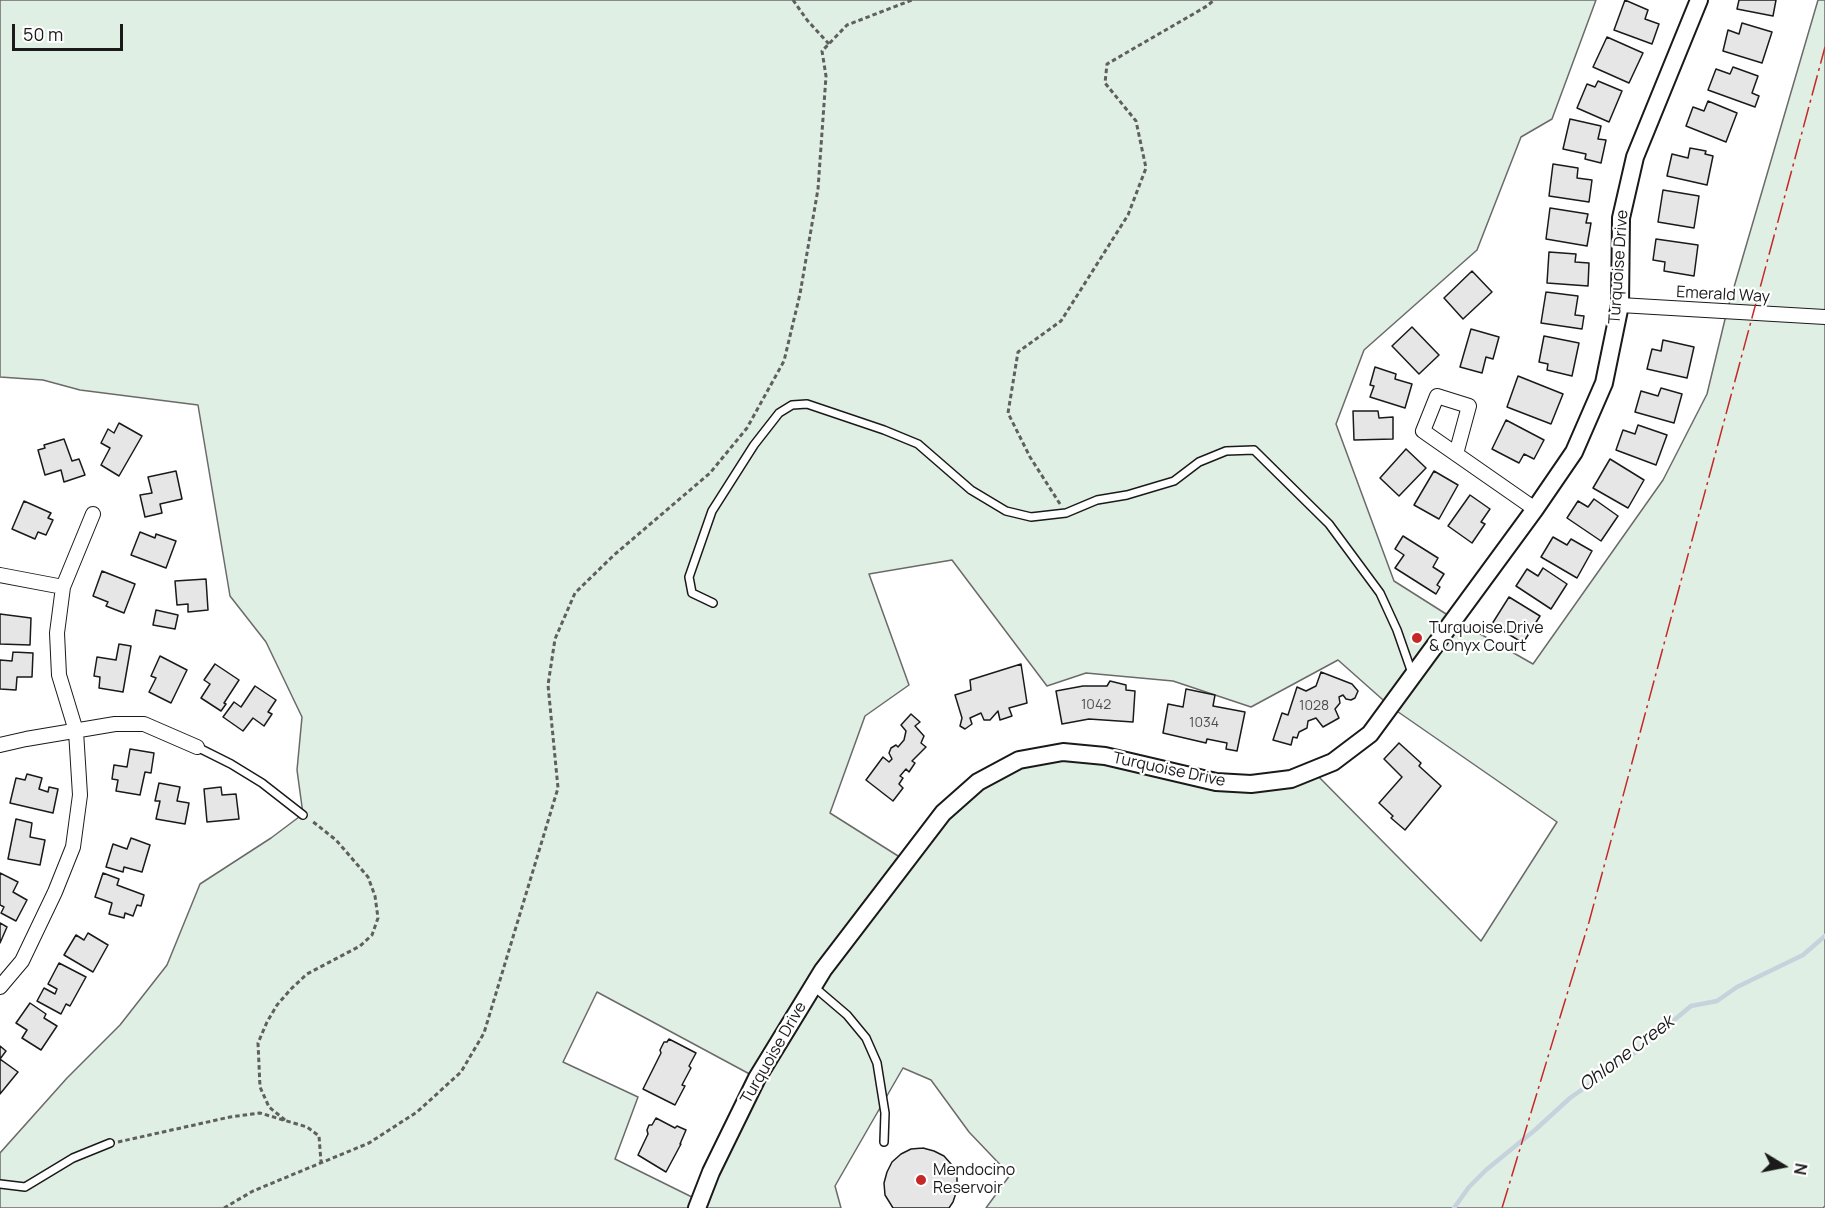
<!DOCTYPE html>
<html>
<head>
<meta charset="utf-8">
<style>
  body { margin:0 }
  #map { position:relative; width:1825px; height:1208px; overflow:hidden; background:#fff; font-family:Manrope,sans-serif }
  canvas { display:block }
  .north { position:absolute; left:1753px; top:1136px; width:60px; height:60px; -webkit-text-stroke:4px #fff; paint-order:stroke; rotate:100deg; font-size:16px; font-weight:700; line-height:24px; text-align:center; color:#1a1a1a }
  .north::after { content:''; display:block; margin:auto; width:21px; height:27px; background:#1a1a1a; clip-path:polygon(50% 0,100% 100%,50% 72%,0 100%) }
  .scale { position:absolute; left:12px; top:24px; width:111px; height:27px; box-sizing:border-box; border:3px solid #1a1a1a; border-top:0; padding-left:8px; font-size:18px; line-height:21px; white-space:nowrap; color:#1a1a1a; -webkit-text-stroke:4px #fff; paint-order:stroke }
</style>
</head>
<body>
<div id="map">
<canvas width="1825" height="1208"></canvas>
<div class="north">N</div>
<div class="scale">50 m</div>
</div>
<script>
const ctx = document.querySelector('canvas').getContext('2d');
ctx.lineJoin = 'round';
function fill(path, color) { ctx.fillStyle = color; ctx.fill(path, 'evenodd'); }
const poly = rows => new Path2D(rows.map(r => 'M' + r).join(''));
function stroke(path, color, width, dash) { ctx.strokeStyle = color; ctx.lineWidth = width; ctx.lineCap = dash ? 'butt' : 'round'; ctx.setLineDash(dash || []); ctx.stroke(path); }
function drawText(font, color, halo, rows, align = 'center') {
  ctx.font = font + ' Manrope,sans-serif'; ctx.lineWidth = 4.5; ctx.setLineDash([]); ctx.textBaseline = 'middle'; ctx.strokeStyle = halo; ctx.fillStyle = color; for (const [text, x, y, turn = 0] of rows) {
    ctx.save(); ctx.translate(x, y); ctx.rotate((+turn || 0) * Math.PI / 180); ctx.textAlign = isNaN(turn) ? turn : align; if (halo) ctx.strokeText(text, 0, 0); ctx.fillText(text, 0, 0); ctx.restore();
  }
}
const green = poly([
  [0,0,1596,0,1552,119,1521,137,1477,250,1364,350,1336,424,1394,581,1454,619,1533,664,1663,480,1707,394,1727,311,1818,0,1825,0,1825,1206,1823,1208,986,1208,1010,1175,969,1132,931,1080,903,1068,835,1186,841,1208,0,1208,0,1153,67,1078,120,1025,167,965,200,884,271,838,303,814,297,770,302,717,266,642,230,596,198,405,80,390,43,380,0,377,0,0],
  [952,560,1047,686,1086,673,1173,681,1251,707,1338,660,1391,707,1557,822,1481,941,1312,770,1216,782,1063,752,978,782,906,861,830,813,865,716,909,685,869,574,952,560],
  [597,992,757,1078,700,1201,615,1159,638,1097,563,1062,597,992]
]);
const stream = poly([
  [1454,1208,1469,1187,1486,1170,1535,1130,1570,1098,1637,1051,1691,1006,1717,1001,1737,987,1803,955,1825,936]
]);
const building = poly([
  [1625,0,1648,10,1645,19,1659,24,1652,44,1614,30,1625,0],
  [1739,0,1776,0,1773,16,1737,9,1739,0],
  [1742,23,1772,32,1762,63,1723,51,1728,30,1739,34,1742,23],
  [1607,37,1643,53,1629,83,1593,67,1607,37],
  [1733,67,1758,76,1752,93,1759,96,1755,107,1708,90,1716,69,1730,74,1733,67],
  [1598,81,1622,91,1609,122,1577,108,1587,84,1595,87,1598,81],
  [1708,101,1737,113,1726,142,1686,126,1693,107,1704,111,1708,101],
  [1570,119,1601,126,1598,139,1606,140,1601,163,1585,159,1586,154,1563,149,1570,119],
  [1690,148,1706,151,1705,154,1713,156,1707,185,1667,176,1672,154,1688,158,1690,148],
  [1553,164,1578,168,1577,178,1592,180,1589,202,1549,196,1553,164],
  [1663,190,1699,196,1694,228,1658,222,1663,190],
  [1550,208,1588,214,1586,223,1591,223,1587,246,1546,239,1550,208],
  [1656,239,1698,245,1694,276,1664,271,1665,262,1653,260,1656,239],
  [1549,252,1576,254,1575,262,1589,263,1588,286,1547,283,1549,252],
  [1472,271,1492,292,1463,319,1444,298,1472,271],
  [1546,292,1578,296,1575,315,1584,316,1582,329,1541,323,1546,292],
  [1412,327,1439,355,1419,374,1392,346,1412,327],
  [1471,329,1499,337,1493,359,1486,357,1482,373,1460,367,1471,329],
  [1544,336,1579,343,1572,376,1547,370,1548,364,1539,362,1544,336],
  [1663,340,1694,347,1687,378,1647,369,1652,349,1661,351,1663,340],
  [1375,367,1396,374,1395,379,1412,384,1405,408,1370,397,1374,386,1370,385,1375,367],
  [1518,376,1563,394,1551,424,1507,407,1518,376],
  [1661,388,1682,394,1674,423,1635,412,1641,391,1658,396,1661,388],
  [1353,411,1378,411,1379,418,1393,417,1393,439,1354,440,1353,411],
  [1506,420,1544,440,1534,459,1524,454,1519,463,1492,449,1506,420],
  [119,423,142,436,119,476,101,465,110,448,101,443,108,429,114,433,119,423],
  [1638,425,1667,435,1656,465,1616,450,1623,430,1635,434,1638,425],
  [64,439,72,461,79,459,85,475,64,482,61,470,45,475,38,450,45,448,44,445,64,439],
  [1406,449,1426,468,1399,496,1380,478,1406,449],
  [1610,459,1644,480,1628,508,1593,488,1610,459],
  [176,471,182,499,160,504,162,513,145,517,140,495,152,493,148,477,176,471],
  [1434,471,1458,485,1439,519,1414,505,1434,471],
  [1470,495,1490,509,1481,522,1485,524,1472,543,1448,526,1470,495],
  [1594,499,1618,516,1601,541,1567,518,1578,501,1588,507,1594,499],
  [24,501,51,513,48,518,53,520,46,535,38,532,35,539,12,529,24,501],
  [140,532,155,538,156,534,176,541,166,568,131,555,140,532],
  [1403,536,1438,558,1433,567,1444,574,1437,585,1440,587,1436,594,1395,568,1404,555,1395,549,1403,536],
  [1553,537,1567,545,1571,539,1592,551,1577,578,1541,557,1553,537],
  [1543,568,1567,584,1551,609,1516,586,1527,569,1538,576,1543,568],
  [102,571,135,584,124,613,106,606,108,602,93,596,102,571],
  [206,579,208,610,188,612,188,604,177,605,175,581,206,579],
  [1509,597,1540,616,1523,643,1492,624,1509,597],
  [156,610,178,615,175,629,153,625,156,610],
  [0,614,31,618,30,645,0,644,0,614],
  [119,644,131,646,123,692,99,688,100,677,94,676,97,657,116,660,119,644],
  [13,652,33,653,32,677,17,677,16,690,0,689,0,660,12,661,13,652],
  [160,656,187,670,171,703,149,692,156,678,151,676,160,656],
  [215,664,239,680,224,703,226,704,221,711,201,698,210,684,204,680,215,664],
  [1021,664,1027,703,1009,708,1012,716,1000,720,998,711,990,720,984,720,981,713,970,718,972,724,965,729,960,726,962,718,955,695,971,690,970,680,1021,664],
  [1321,672,1352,684,1358,691,1355,698,1351,700,1346,699,1343,695,1339,697,1340,703,1335,709,1339,718,1323,727,1316,718,1308,721,1307,728,1299,732,1297,738,1293,737,1291,745,1273,740,1282,713,1288,715,1297,687,1306,691,1316,686,1321,672],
  [1110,681,1126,685,1126,690,1135,691,1133,722,1089,719,1062,724,1056,691,1083,686,1107,686,1110,681],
  [255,686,276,700,268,712,272,714,264,726,253,718,243,731,223,717,234,702,241,707,255,686],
  [1186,689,1215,695,1213,706,1245,712,1237,751,1226,749,1227,743,1207,739,1206,743,1163,733,1168,704,1183,707,1186,689],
  [911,714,920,722,915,726,924,736,921,743,926,747,912,761,915,763,909,772,906,769,900,776,903,778,899,784,903,788,893,801,866,780,883,757,889,762,892,759,889,753,891,748,896,745,898,747,904,740,906,731,901,725,911,714],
  [1399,743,1421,763,1419,766,1441,786,1405,830,1391,818,1393,816,1379,803,1402,777,1384,759,1399,743],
  [130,749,154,753,151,773,145,772,140,795,116,791,118,780,112,779,114,765,127,767,130,749],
  [27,774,42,778,39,789,48,792,49,787,58,789,53,813,10,803,16,778,25,780,27,774],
  [159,783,180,787,177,801,189,803,185,824,156,819,160,801,155,801,159,783],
  [221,787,222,795,236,794,239,819,207,822,204,789,221,787],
  [16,819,32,823,30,837,45,840,40,865,8,859,16,819],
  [131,838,150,845,142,872,124,867,123,872,106,867,113,844,127,849,131,838],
  [0,873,18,882,13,892,27,900,16,921,1,913,4,907,0,905,0,873],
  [103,873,119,879,117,885,144,895,141,906,137,905,133,916,125,913,124,918,109,914,112,903,95,897,103,873],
  [0,923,7,927,0,943,0,923],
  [88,933,108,945,93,972,64,955,76,935,84,940,88,933],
  [59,963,86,977,70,1006,66,1004,61,1014,37,1001,44,988,55,994,57,989,48,984,59,963],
  [30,1003,46,1014,44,1018,57,1026,41,1050,22,1038,27,1030,16,1023,30,1003],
  [669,1039,696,1053,689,1066,691,1068,682,1085,685,1086,675,1105,643,1089,661,1053,660,1050,664,1042,667,1042,669,1039],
  [0,1046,6,1051,0,1059,18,1072,0,1094,0,1046],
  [656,1118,675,1128,677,1126,686,1130,680,1144,681,1144,666,1172,638,1155,648,1134,647,1130,649,1125,652,1125,656,1118],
  [923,1148,934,1151,944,1156,952,1165,957,1177,957,1190,953,1202,949,1208,893,1208,885,1195,884,1183,887,1172,892,1162,901,1154,911,1149,923,1148]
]);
const path = poly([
  [793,0,807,20,829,44],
  [1060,504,1030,457,1008,413,1018,352,1061,321,1128,215,1146,168,1136,121,1105,83,1107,64,1207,6,1214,0],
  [285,1120,269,1107,260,1087,258,1043,267,1022,277,1005,291,989,307,974,360,946,372,935,378,918,375,896,368,877,336,840,312,821],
  [118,1142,230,1117,260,1113,307,1127,319,1136,321,1162],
  [224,1208,253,1191,369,1143,417,1112,461,1072,484,1033,558,788,548,685,555,639,575,593,614,555,710,473,747,428,784,361,800,294,818,189,826,76,822,51,847,25,912,0]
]);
const service = poly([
  [713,603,692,593,689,577,712,511,754,445,779,413,792,405,807,404,884,430,918,444,971,490,1006,511,1031,517,1066,513,1097,500,1127,495,1174,481,1199,462,1226,451,1254,450,1329,524,1380,593,1397,630,1412,673],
  [197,747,231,764,262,783,303,815],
  [813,986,847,1015,866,1038,877,1063,885,1113,884,1142],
  [0,1184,25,1187,73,1158,110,1143]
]);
const minor = poly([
  [1620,305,1825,317],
  [1456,454,1469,406,1437,396,1423,431,1456,454,1535,509],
  [0,575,63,587],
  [0,745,26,739,115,724,144,724,197,747],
  [0,987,22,961,55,892,73,847,80,795,76,731,59,675,57,633,63,587,93,514]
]);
const tertiary = poly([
  [697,1208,711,1172,757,1078,823,970,943,813,978,782,1019,760,1063,752,1105,756,1216,782,1251,784,1291,779,1333,762,1370,734,1535,509,1574,452,1604,383,1620,305,1621,218,1635,157,1699,0]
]);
const power = poly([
  [1502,1208,1589,922,1825,47]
]);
const markers = [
  [1417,638,6,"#c62828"],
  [921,1180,6,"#c62828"]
];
const numberNames = [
  ["1042",1096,705],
  ["1028",1314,706],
  ["1034",1204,723]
];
const streetNames = [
  ["Turquoise Drive",1619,267,-86],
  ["Emerald Way",1723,295,3],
  ["Turquoise Drive",1169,770,12],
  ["Turquoise Drive",774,1053,-60]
];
const poiNames = [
  ["Turquoise Drive",1429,629],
  ["& Onyx Court",1429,647],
  ["Mendocino",933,1171],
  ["Reservoir",933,1189]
];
const waterNames = [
  ["Ohlone Creek",1627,1054,-37]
];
fill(green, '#e0efe3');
stroke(green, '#6a6a6a', 1.5);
stroke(stream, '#c6d2dc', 4.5);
fill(building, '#e6e6e6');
stroke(building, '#1a1a1a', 1.5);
stroke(service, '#1a1a1a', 10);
stroke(minor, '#1a1a1a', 16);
stroke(tertiary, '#1a1a1a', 20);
stroke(path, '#5f5f5f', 3, [4.5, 3]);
stroke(service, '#fff', 7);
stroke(minor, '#fff', 14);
stroke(tertiary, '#fff', 16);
stroke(power, '#c62828', 1.5, [21, 4.5, 3, 4.5]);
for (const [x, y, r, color] of markers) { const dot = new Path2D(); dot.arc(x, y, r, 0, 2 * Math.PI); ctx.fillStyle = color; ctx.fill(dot); stroke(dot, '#fff', 2); }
drawText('14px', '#4d4d4d', null, numberNames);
drawText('16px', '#1a1a1a', '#fff', streetNames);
drawText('16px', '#1a1a1a', '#fff', poiNames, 'left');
drawText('italic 18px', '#1a1a1a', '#fff', waterNames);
</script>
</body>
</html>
